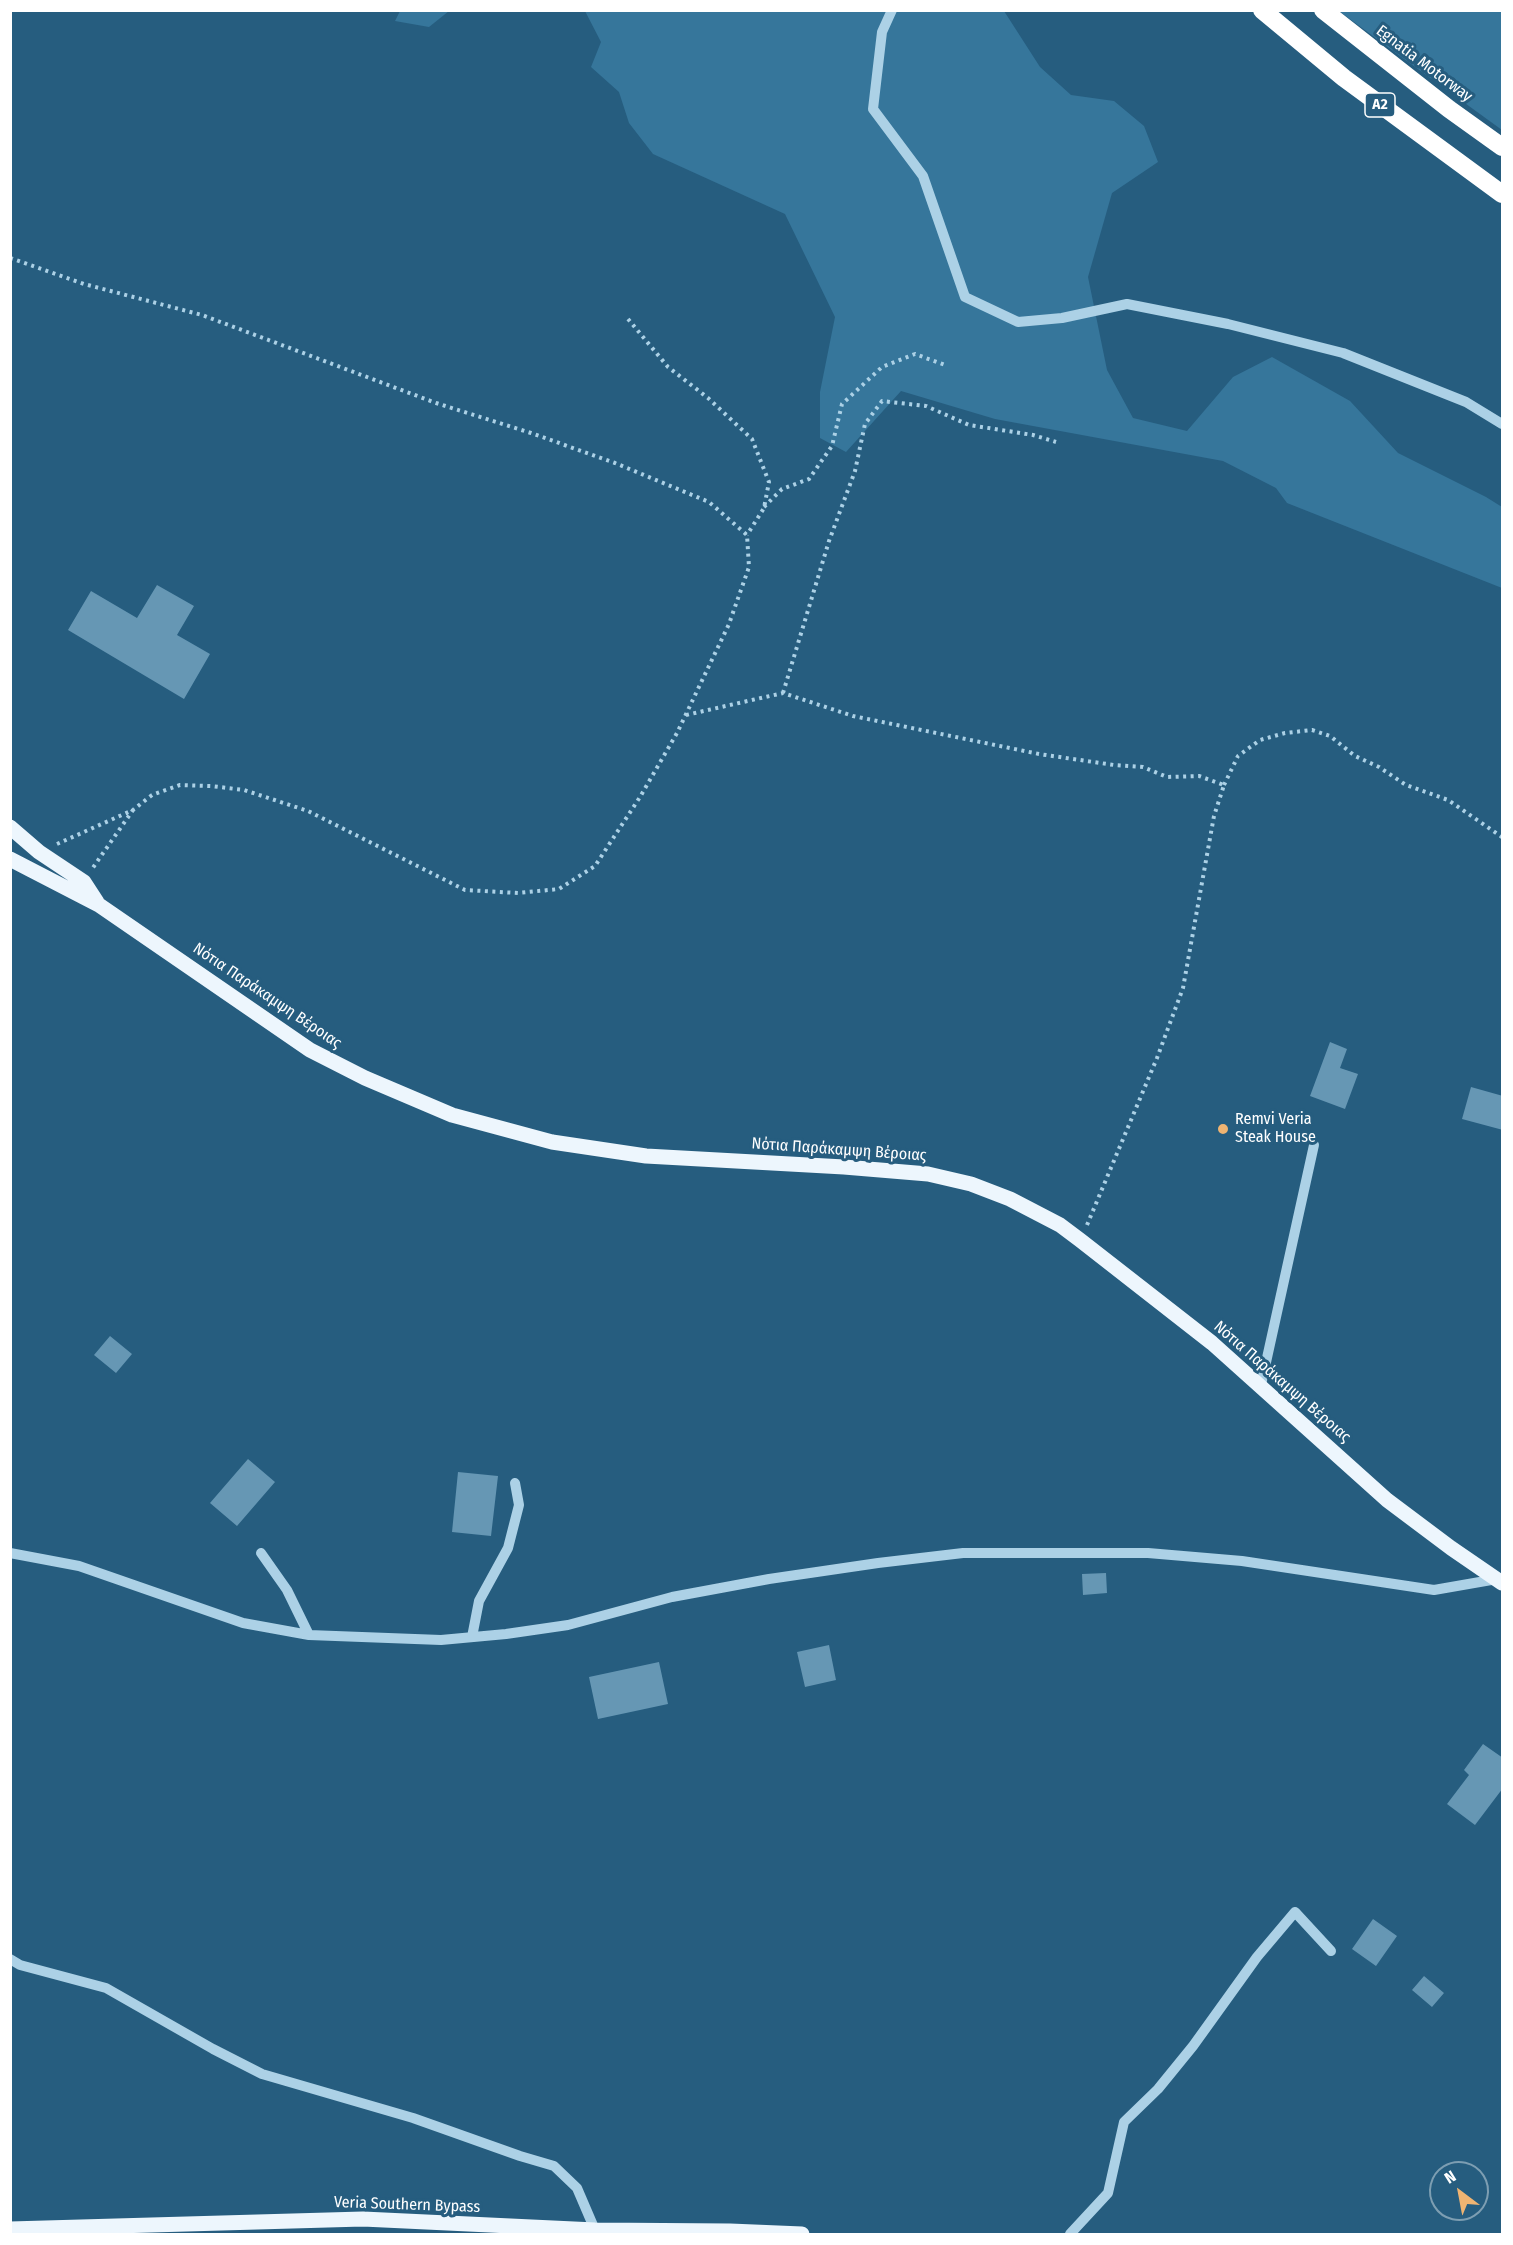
<!DOCTYPE html>
<html>
<head>
<meta charset="utf-8">
<style>
  body { margin:0 }
  #map { position:relative; width:1513px; height:2245px; overflow:hidden; background:#265d7f; font-family:"Fira Sans Condensed",sans-serif }
  canvas { display:block }
  .frame { position:absolute; inset:0; border:12px solid #fff; pointer-events:none }
  .north { position:absolute; left:1429px; top:2161px; width:60px; height:60px; box-sizing:border-box; background:#265d7f; border:2px solid #7d9eb2; border-radius:50%; rotate:328deg; font-size:16px; font-weight:700; line-height:24px; text-align:center; color:#fff }
  .north::after { content:''; display:block; margin:auto; width:21px; height:27px; background:#efb472; clip-path:polygon(50% 0,100% 100%,50% 72%,0 100%) }
</style>
</head>
<body>
<div id="map">
<canvas width="1513" height="2245"></canvas>
<div class="frame"></div>
<div class="north">N</div>
</div>
<script>
const ctx = document.querySelector('canvas').getContext('2d');
ctx.lineJoin = 'round';
function fill(path, color) { ctx.fillStyle = color; ctx.fill(path, 'evenodd'); }
const poly = rows => new Path2D(rows.map(r => 'M' + r).join(''));
function stroke(path, color, width, dash) { ctx.strokeStyle = color; ctx.lineWidth = width; ctx.lineCap = dash ? 'butt' : 'round'; ctx.setLineDash(dash || []); ctx.stroke(path); }
function drawText(font, color, halo, rows, align = 'center') {
  ctx.font = font + ' "Fira Sans Condensed",sans-serif'; ctx.lineWidth = 6; ctx.setLineDash([]); ctx.textBaseline = 'middle'; ctx.strokeStyle = halo; ctx.fillStyle = color; for (const [text, x, y, turn = 0] of rows) {
    ctx.save(); ctx.translate(x, y); ctx.rotate((+turn || 0) * Math.PI / 180); ctx.textAlign = isNaN(turn) ? turn : align; if (halo) ctx.strokeText(text, 0, 0); ctx.fillText(text, 0, 0); ctx.restore();
  }
}
const green = poly([
  [400,11,400,10,449,11,429,27,395,21],
  [585,11,1004,11,1040,67,1071,95,1114,101,1144,126,1158,162,1112,193,1088,277,1107,370,1133,418,1187,431,1233,377,1272,357,1350,401,1398,453,1486,497,1502,507,1502,588,1287,503,1276,488,1223,461,995,419,901,391,846,452,820,438,820,392,835,317,785,214,653,154,629,123,619,92,591,67,601,42],
  [1339,11,1502,11,1502,130,1400,56]
]);
const building = poly([
  [157,585,194,606,177,635,210,654,184,699,68,630,91,591,137,618],
  [1330,1042,1347,1049,1340,1068,1358,1074,1345,1109,1310,1096],
  [1471,1087,1503,1096,1503,1130,1462,1119],
  [110,1336,132,1354,116,1373,94,1355],
  [248,1459,275,1482,237,1526,210,1503],
  [458,1472,498,1476,491,1536,452,1532],
  [1106,1573,1107,1593,1083,1595,1082,1574],
  [829,1645,836,1680,805,1687,797,1652],
  [659,1662,668,1704,598,1719,589,1677],
  [1483,1744,1503,1758,1503,1788,1475,1825,1447,1804,1469,1775,1464,1770],
  [1373,1919,1397,1936,1376,1966,1352,1949],
  [1424,1976,1444,1993,1432,2007,1412,1990]
]);
const path = poly([
  [10,258,84,284,202,315,436,403,531,433,615,463,709,502,747,535,749,567,729,624,677,733,640,797,595,866,559,889,518,893,465,890,308,811,244,790,211,786,180,785,152,795,133,810],
  [628,319,668,367,708,398,752,439,769,482,764,508,747,535],
  [764,507,782,489,809,479,832,446,842,404,882,367,915,354,945,365],
  [783,693,829,541,855,471,865,424,882,401,926,406,969,425,1033,435,1056,442],
  [686,715,783,693,853,716,1039,754,1114,765,1143,767,1167,777,1199,776,1224,785,1214,816,1183,988,1157,1058,1087,1225],
  [1224,785,1238,756,1260,740,1285,733,1312,730,1330,736,1355,756,1379,767,1406,785,1448,800,1502,837],
  [57,844,133,810,92,869]
]);
const minor = poly([
  [892,10,882,32,873,109,923,176,965,297,1018,322,1062,318,1127,304,1228,324,1343,353,1466,402,1502,424],
  [1261,1385,1314,1145],
  [10,1553,79,1566,243,1623,309,1635,441,1640,506,1634,568,1625,672,1597,769,1579,878,1563,963,1553,1148,1553,1242,1561,1434,1590,1497,1579],
  [261,1553,287,1590,309,1635],
  [472,1637,479,1601,508,1548,519,1505,515,1483],
  [10,1959,20,1965,106,1988,213,2049,262,2074,413,2118,520,2156,554,2166,577,2188,595,2230],
  [1070,2234,1108,2193,1124,2122,1158,2089,1193,2046,1257,1957,1295,1912,1331,1951]
]);
const major = poly([
  [10,827,39,852,84,882,97,902],
  [10,859,99,905,310,1050,365,1078,452,1115,552,1142,646,1156,844,1167,928,1174,971,1184,1010,1199,1060,1225,1080,1240,1212,1343,1387,1500,1451,1548,1502,1583],
  [10,2229,363,2219,595,2230,730,2231,802,2234]
]);
const highway = poly([
  [1262,10,1344,78,1502,194],
  [1323,10,1449,109,1502,147]
]);
const markers = [
  [1223,1129,6,"#efb472"]
];
const shields = [
  [1380,105,30]
];
const shieldNames = [
  ["Α2",1380,105]
];
const streetNames = [
  ["Egnatia Motorway",1424,64,37],
  ["Νότια Παράκαμψη Βέροιας",267,996,34],
  ["Νότια Παράκαμψη Βέροιας",839,1150,4],
  ["Νότια Παράκαμψη Βέροιας",1282,1382,41],
  ["Veria Southern Bypass",407,2205,2]
];
const poiNames = [
  ["Remvi Veria",1235,1120],
  ["Steak House",1235,1138]
];
fill(green, '#36769b');
fill(building, '#6697b4');
stroke(path, '#acd1e6', 4, [3, 4.5]);
stroke(minor, '#acd1e6', 10);
stroke(major, '#edf6fd', 15);
stroke(highway, '#fff', 18);
for (const [x, y, r, color] of markers) { const dot = new Path2D(); dot.arc(x, y, r, 0, 2 * Math.PI); ctx.fillStyle = color; ctx.fill(dot); stroke(dot, '#265d7f', 2); }
for (const [x, y, w] of shields) { const box = new Path2D(); box.roundRect(x - w / 2, y - 12, w, 24, 4.5); ctx.fillStyle = '#265d7f'; ctx.fill(box); stroke(box, '#fff', 1.5); }
drawText('bold 15px', '#fff', null, shieldNames);
drawText('16px', '#fff', '#265d7f', streetNames);
drawText('16px', '#fff', '#265d7f', poiNames, 'left');
</script>
</body>
</html>
